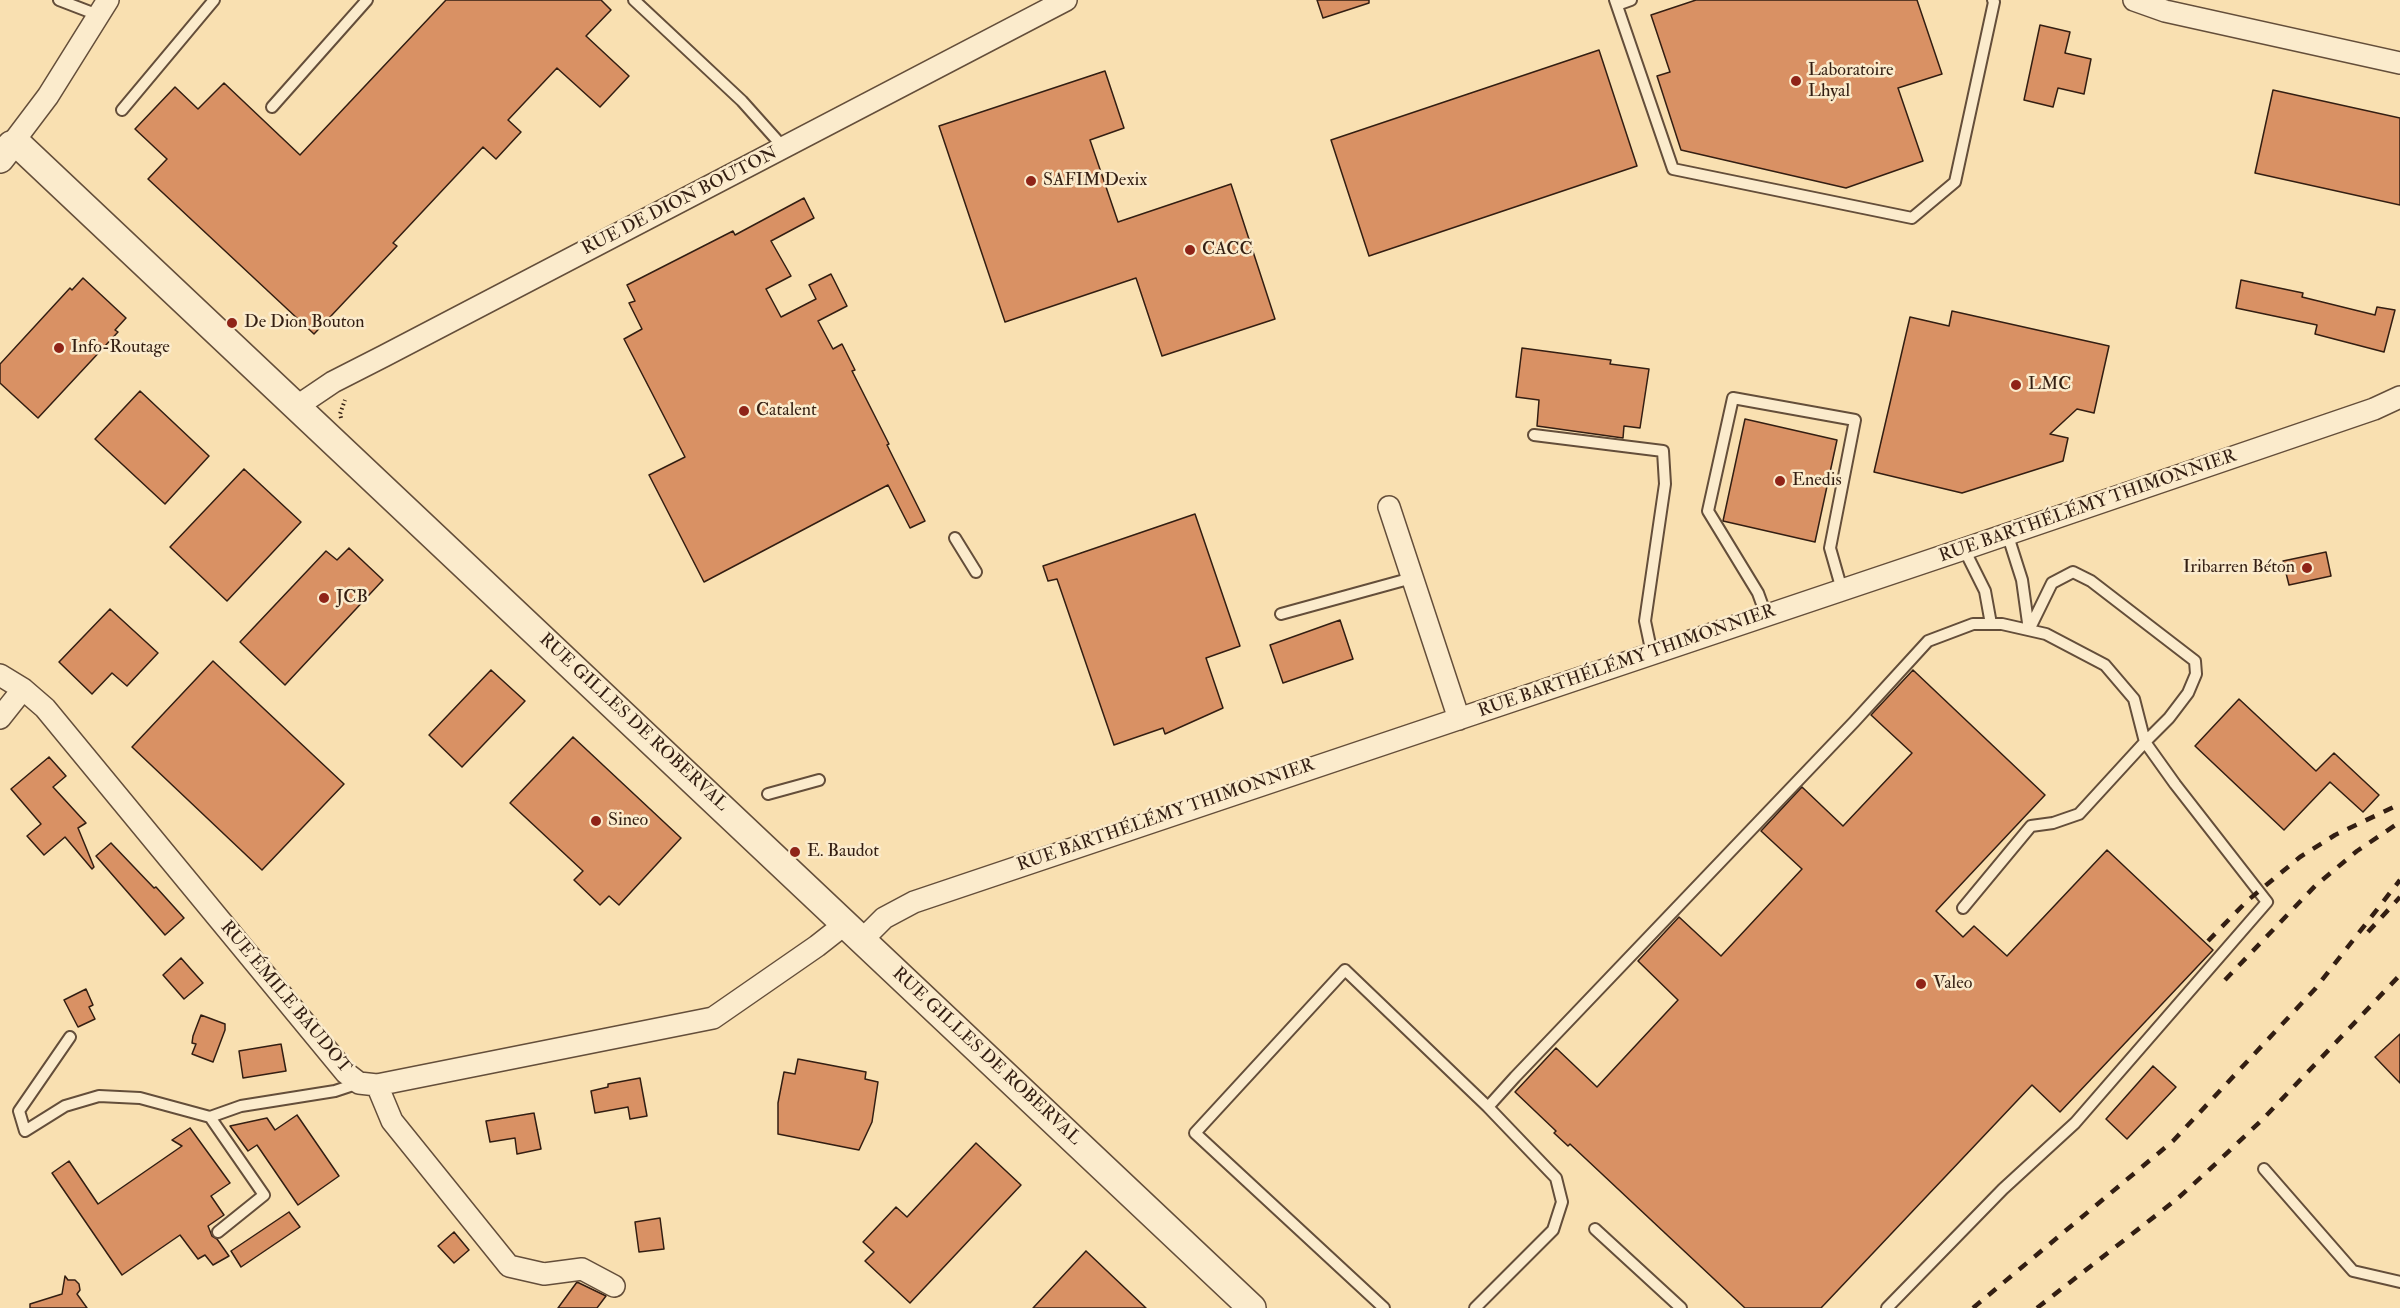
<!DOCTYPE html>
<html>
<head>
<meta charset="utf-8">
<style>
  body { margin:0 }
  canvas { display:block; background:#f9e0b1 }
</style>
</head>
<body>
<canvas width="2400" height="1308"></canvas>
<script>
const ctx = document.querySelector('canvas').getContext('2d');
ctx.lineJoin = 'round';
function fill(path, color) { ctx.fillStyle = color; ctx.fill(path, 'evenodd'); }
const poly = rows => new Path2D(rows.map(r => 'M' + r).join(''));
function stroke(path, color, width, dash) { ctx.strokeStyle = color; ctx.lineWidth = width; ctx.lineCap = dash ? 'butt' : 'round'; ctx.setLineDash(dash || []); ctx.stroke(path); }
function drawText(font, color, halo, rows, align = 'center') {
  ctx.font = font + ' "IM FELL Double Pica",serif'; ctx.lineWidth = 5; ctx.setLineDash([]); ctx.textBaseline = 'middle'; ctx.strokeStyle = halo; ctx.fillStyle = color; for (const [text, x, y, turn = 0] of rows) {
    ctx.save(); ctx.translate(x, y); ctx.rotate((+turn || 0) * Math.PI / 180); ctx.textAlign = isNaN(turn) ? turn : align; if (halo) ctx.strokeText(text, 0, 0); ctx.fillText(text, 0, 0); ctx.restore();
  }
}
const building = poly([
  [446,0,601,0,611,10,586,36,629,76,600,107,557,68,508,120,521,132,496,159,483,147,393,243,397,246,314,334,148,179,167,159,135,129,175,87,198,109,224,83,300,155,446,0],
  [1317,0,1369,0,1369,3,1323,18,1317,0],
  [1696,0,1917,0,1942,74,1898,88,1923,161,1846,188,1681,150,1657,76,1670,72,1651,15,1696,0],
  [2040,25,2070,32,2065,53,2091,59,2084,94,2058,88,2053,107,2024,100,2040,25],
  [1599,50,1637,166,1369,256,1331,140,1599,50],
  [1105,71,1124,128,1090,140,1118,222,1231,184,1275,319,1162,356,1136,278,1005,322,939,126,1105,71],
  [2273,90,2400,118,2400,205,2255,173,2273,90],
  [804,198,814,218,771,241,791,276,766,289,781,317,816,299,809,285,831,274,847,306,818,321,833,349,842,344,855,370,852,371,889,444,887,445,925,521,910,528,888,485,704,582,649,475,685,457,624,339,642,329,629,303,635,301,627,285,733,231,735,235,804,198],
  [83,278,126,318,115,330,118,332,38,418,0,383,0,364,70,288,72,290,83,278],
  [2241,280,2303,293,2302,297,2375,315,2377,307,2395,310,2384,352,2315,334,2317,325,2236,308,2241,280],
  [1952,311,2109,346,2094,413,2077,409,2050,434,2068,438,2063,461,1962,493,1874,472,1910,317,1949,326,1952,311],
  [1522,348,1611,360,1610,364,1649,369,1640,428,1624,426,1623,438,1537,426,1539,400,1516,397,1522,348],
  [140,391,209,456,165,504,95,439,140,391],
  [1745,419,1837,440,1815,542,1723,521,1745,419],
  [244,469,301,522,227,601,170,547,244,469],
  [1195,514,1240,646,1206,658,1223,708,1165,734,1163,728,1114,745,1057,579,1048,581,1043,566,1195,514],
  [349,548,383,580,285,685,240,642,326,551,337,560,349,548],
  [2326,552,2331,576,2289,585,2283,561,2326,552],
  [110,609,158,653,127,686,112,673,92,694,59,662,110,609],
  [1340,620,1353,659,1283,683,1270,645,1340,620],
  [213,661,344,784,262,870,132,747,213,661],
  [491,670,525,701,462,767,429,735,491,670],
  [1913,670,2045,795,1936,911,1963,937,1974,926,2007,956,2107,850,2213,950,2060,1112,2032,1085,1821,1308,1745,1308,1570,1144,1568,1146,1554,1133,1556,1131,1515,1092,1556,1048,1597,1087,1678,1000,1638,961,1679,917,1721,956,1802,869,1761,831,1802,787,1843,826,1912,753,1871,715,1913,670],
  [2239,699,2316,771,2334,753,2379,795,2363,812,2330,782,2284,830,2195,746,2239,699],
  [573,737,681,838,619,905,609,896,600,905,574,880,583,871,510,803,573,737],
  [49,757,66,776,53,787,86,823,78,828,94,867,92,869,65,837,44,855,27,836,41,824,11,789,49,757],
  [111,843,154,888,156,887,184,918,165,935,96,856,111,843],
  [181,958,203,983,184,999,163,975,181,958],
  [86,989,93,1005,89,1007,95,1019,78,1027,64,1000,86,989],
  [201,1015,225,1024,225,1030,213,1062,192,1054,196,1044,192,1043,193,1036,201,1015],
  [2400,1034,2400,1083,2375,1057,2400,1034],
  [281,1044,286,1071,243,1078,239,1051,281,1044],
  [798,1059,866,1072,865,1079,878,1082,872,1122,859,1150,778,1134,778,1103,784,1072,795,1074,798,1059],
  [2153,1066,2176,1087,2127,1139,2106,1119,2153,1066],
  [640,1078,647,1116,630,1119,628,1107,595,1113,591,1091,608,1087,608,1084,640,1078],
  [534,1113,541,1149,517,1154,515,1138,490,1142,486,1121,534,1113],
  [297,1115,339,1176,298,1205,257,1145,248,1151,230,1126,267,1118,275,1130,297,1115],
  [190,1128,230,1183,211,1196,224,1215,208,1226,212,1236,217,1239,229,1256,213,1265,205,1255,198,1259,180,1235,122,1275,52,1173,69,1161,98,1204,182,1146,172,1140,190,1128],
  [976,1143,1021,1185,910,1303,865,1261,874,1252,863,1242,896,1207,907,1217,976,1143],
  [289,1212,300,1227,241,1267,231,1251,289,1212],
  [660,1218,664,1249,639,1252,635,1222,660,1218],
  [454,1232,469,1250,454,1263,438,1246,454,1232],
  [1086,1251,1146,1308,1033,1308,1086,1251],
  [65,1276,68,1280,75,1280,79,1284,80,1290,77,1294,87,1308,30,1308,30,1304,62,1294,65,1276],
  [577,1282,606,1296,597,1308,558,1308,577,1282]
]);
const path = poly([
  [341,418,340,414,345,400]
]);
const service = poly([
  [59,0,98,15],
  [634,0,742,101,784,148],
  [1615,0,1673,169,1912,218,1955,182,1994,2,1993,0],
  [1617,5,1631,0],
  [272,107,367,0],
  [122,110,214,0],
  [1534,435,1663,451,1665,484,1645,621,1652,654],
  [2007,533,2022,580,2029,630],
  [955,538,976,572],
  [1964,549,1985,591,1991,624],
  [1281,614,1412,578],
  [1766,615,1758,593,1708,511,1733,398,1855,420,1830,548,1842,590],
  [768,794,819,780],
  [70,1037,19,1111,25,1131,65,1106,99,1096,140,1098,210,1117],
  [1488,1107,1515,1077,1854,722,1928,641,1973,624,2002,624,2046,634,2105,665,2134,699,2145,742,2079,814,2053,823,2031,826,1963,908],
  [2264,1169,2353,1271,2400,1282],
  [1595,1229,1681,1308],
  [218,1232,264,1195,210,1117,241,1106,335,1091,359,1083],
  [1384,1308,1195,1133,1345,970,1488,1107,1556,1178,1562,1202,1553,1230,1475,1308],
  [1887,1308,2003,1189,2075,1123,2267,902,2175,784,2145,742,2169,718,2188,693,2196,674,2195,661,2091,581,2073,572,2052,583,2029,630]
]);
const minor = poly([
  [2134,0,2165,11,2400,63],
  [11,145,48,96,108,0],
  [296,407,333,382,384,356,1066,0],
  [1389,507,1459,719],
  [0,675,23,689,45,708,346,1073,359,1083,377,1085,392,1121,509,1266,544,1274,582,1269,614,1286],
  [0,718,23,689],
  [862,940,884,918,914,902,1964,549,2374,409,2400,397],
  [377,1085,713,1018,817,946,845,924]
]);
const tertiary = poly([
  [0,159,11,145,20,146,1252,1308]
]);
const rail = poly([
  [2368,932,2400,897],
  [2208,941,2247,901,2300,857,2335,835,2400,804],
  [2225,980,2315,886,2357,851,2400,822],
  [1973,1308,2173,1141,2315,989,2400,880],
  [2037,1308,2177,1199,2210,1169,2263,1119,2400,975]
]);
const markers = [
  [1796,81,6,"#8f2418"],
  [1031,181,6,"#8f2418"],
  [1190,250,6,"#8f2418"],
  [232,323,6,"#8f2418"],
  [59,348,6,"#8f2418"],
  [2016,385,6,"#8f2418"],
  [744,411,6,"#8f2418"],
  [1780,481,6,"#8f2418"],
  [2307,568,6,"#8f2418"],
  [324,598,6,"#8f2418"],
  [596,821,6,"#8f2418"],
  [795,852,6,"#8f2418"],
  [1921,984,6,"#8f2418"]
];
const poiNames = [
  ["Laboratoire",1808,71],
  ["Lhyal",1808,92],
  ["SAFIM Dexix",1043,181],
  ["CACC",1202,250],
  ["De Dion Bouton",244,323],
  ["Info-Routage",71,348],
  ["LMC",2028,385],
  ["Catalent",756,411],
  ["Enedis",1792,481],
  ["Iribarren Béton",2295,568,"right"],
  ["JCB",336,598],
  ["Sineo",608,821],
  ["E. Baudot",807,852],
  ["Valeo",1933,984]
];
const streetNames = [
  ["RUE DE DION BOUTON",680,202,-27],
  ["RUE BARTHÉLÉMY THIMONNIER",2088,507,-19],
  ["RUE BARTHÉLÉMY THIMONNIER",1627,662,-19],
  ["RUE GILLES DE ROBERVAL",633,723,43],
  ["RUE BARTHÉLÉMY THIMONNIER",1166,816,-19],
  ["RUE ÉMILE BAUDOT",285,998,50],
  ["RUE GILLES DE ROBERVAL",986,1057,43]
];
fill(building, '#d99164');
stroke(building, '#331e12', 1.5);
stroke(service, '#644e3a', 14);
stroke(minor, '#644e3a', 24);
stroke(tertiary, '#644e3a', 30);
stroke(path, '#331e12', 4, [1.5, 3]);
stroke(service, '#fbebcc', 10);
stroke(minor, '#fbebcc', 21);
stroke(tertiary, '#fbebcc', 27);
stroke(rail, '#331e12', 4.5, [10, 10]);
for (const [x, y, r, color] of markers) { const dot = new Path2D(); dot.arc(x, y, r, 0, 2 * Math.PI); ctx.fillStyle = color; ctx.fill(dot); stroke(dot, '#fbebcc', 2); }
drawText('18px', '#331e12', '#fbebcc', poiNames, 'left');
drawText('18px', '#331e12', '#fbebcc', streetNames);
</script>
</body>
</html>
